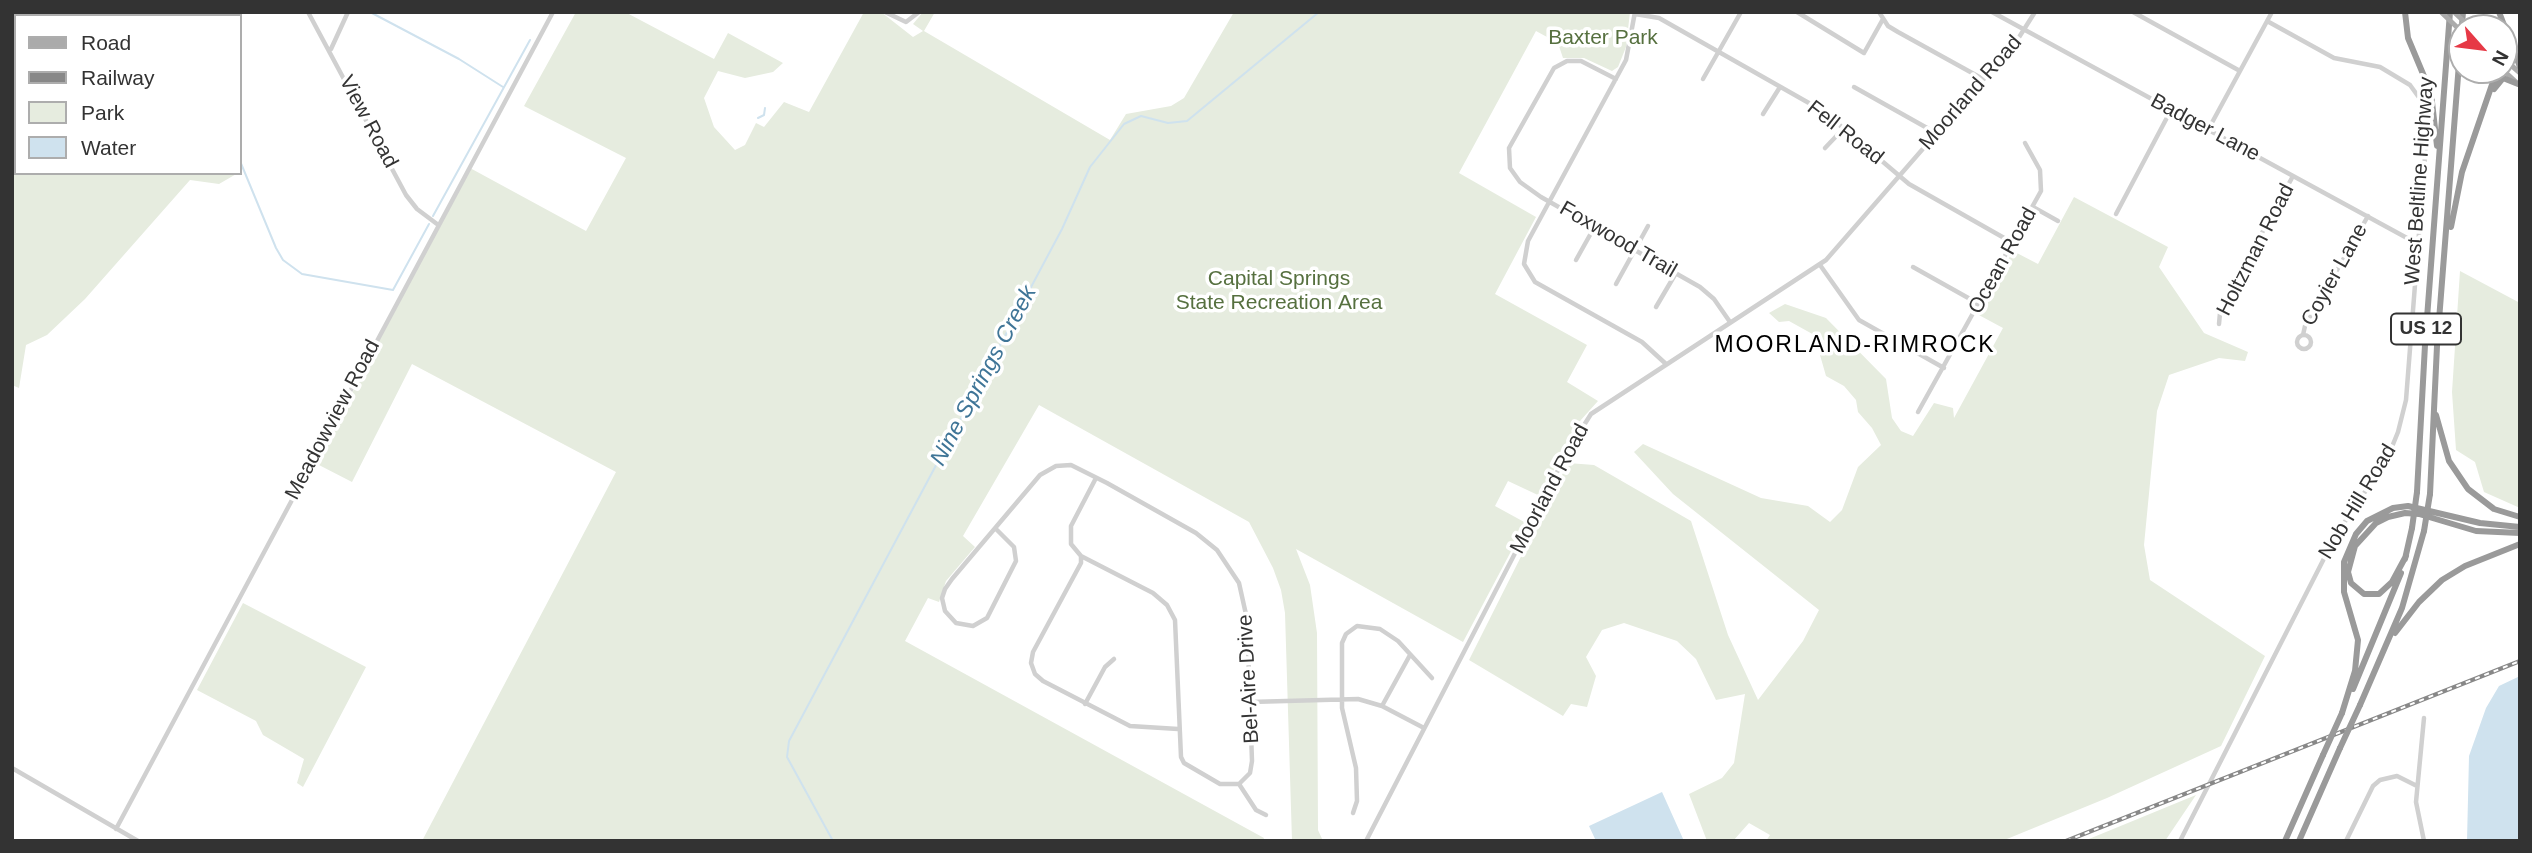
<!DOCTYPE html>
<html>
<head>
<meta charset="utf-8">
<style>
  body { margin:0 }
  #map { position:relative; width:2532px; height:853px; overflow:hidden; background:#fff; font-family:Arial,sans-serif }
  canvas { display:block }
  .frame { position:absolute; inset:0; border:14px solid #333; pointer-events:none }
  .legend { position:absolute; left:14px; top:14px; width:228px; height:161px; box-sizing:border-box; background:#fff; border:2px solid #adadad; margin:0; padding:9px 12px; list-style:none; font-size:21px; color:#333 }
  .legend li { display:flex; align-items:center; gap:14px; height:35px }
  .legend b { width:35px; border:2px solid #adadad }
  .north { position:absolute; left:2448px; top:14px; width:70px; height:70px; box-sizing:border-box; background:#fff; border:2px solid #adadad; border-radius:50%; rotate:118deg; font-size:19px; font-weight:700; line-height:28px; text-align:center; color:#333 }
  .north::after { content:''; display:block; margin:auto; width:24px; height:32px; background:#e63946; clip-path:polygon(50% 0,100% 100%,50% 72%,0 100%) }
</style>
</head>
<body>
<div id="map">
<canvas width="2532" height="853"></canvas>
<div class="frame"></div>
<ul class="legend">
<li><b style="height:9px;background:#ababab"></b>Road</li>
<li><b style="height:9px;background:#888"></b>Railway</li>
<li><b style="height:19px;background:#e6ecdf"></b>Park</li>
<li><b style="height:19px;background:#cfe2ee"></b>Water</li>
</ul>
<div class="north">N</div>
</div>
<script>
const ctx = document.querySelector('canvas').getContext('2d');
ctx.lineJoin = 'round';
function fill(path, color) { ctx.fillStyle = color; ctx.fill(path, 'evenodd'); }
const poly = rows => new Path2D(rows.map(r => 'M' + r).join(''));
function stroke(path, color, width, dash) { ctx.strokeStyle = color; ctx.lineWidth = width; ctx.lineCap = dash ? 'butt' : 'round'; ctx.setLineDash(dash || []); ctx.stroke(path); }
function drawText(font, color, halo, rows, align = 'center') {
  ctx.font = font + ' Arial,sans-serif'; ctx.lineWidth = 7; ctx.setLineDash([]); ctx.textBaseline = 'middle'; ctx.strokeStyle = halo; ctx.fillStyle = color; for (const [text, x, y, turn = 0] of rows) {
    ctx.save(); ctx.translate(x, y); ctx.rotate((+turn || 0) * Math.PI / 180); ctx.textAlign = isNaN(turn) ? turn : align; if (halo) ctx.strokeText(text, 0, 0); ctx.fillText(text, 0, 0); ctx.restore();
  }
}
const green = poly([
  [12,12,234,12,234,16,16,16,16,173,238,173,219,184,190,180,85,299,47,335,26,345,19,388,12,385],
  [576,12,625,12,714,59,728,33,783,63,773,72,745,78,718,71,704,98,714,127,735,150,745,145,756,123,764,127,784,102,809,112,864,12,881,12,913,37,923,31,913,24,923,12,935,12,924,31,1110,140,1126,114,1171,106,1184,98,1234,12,1630,12,1626,47,1618,67,1612,71,1584,58,1563,58,1558,43,1536,31,1459,173,1536,217,1495,294,1587,345,1567,382,1598,401,1580,421,1540,496,1508,481,1495,506,1526,523,1463,642,1296,549,1310,585,1317,633,1318,830,1323,841,1292,841,1285,613,1281,590,1273,568,1249,522,1039,405,963,536,975,547,946,581,939,602,928,598,905,641,1264,838,1263,841,422,841,616,472,412,364,352,482,317,464,364,369,379,347,375,345,470,168,586,231,626,158,524,106],
  [2074,197,2168,247,2159,267,2204,333,2248,352,2245,361,2219,358,2169,375,2157,411,2144,545,2150,580,2265,656,2221,746,2107,798,2002,841,1766,841,1770,835,1749,823,1733,841,1707,841,1689,794,1722,778,1734,763,1745,694,1716,700,1696,659,1677,641,1624,623,1602,630,1586,657,1596,676,1587,707,1571,704,1563,716,1469,660,1568,463,1594,465,1691,521,1728,635,1758,700,1803,641,1819,610,1673,494,1634,452,1643,444,1761,498,1808,506,1830,522,1842,510,1858,467,1881,445,1872,428,1858,412,1856,400,1844,386,1826,376,1820,355,1825,341,1789,321,1779,322,1769,313,1785,304,1826,318,1886,379,1892,418,1901,431,1913,436,1934,403,1953,408,1954,418,2003,328,1977,314,2013,251,2038,264],
  [2460,271,2520,303,2520,508,2484,492,2475,462,2456,450,2452,392],
  [243,603,366,667,303,787,297,783,304,759,263,735,256,721,197,690],
  [2196,795,2165,841,2084,841]
]);
const water = poly([
  [2520,676,2520,841,2467,841,2469,756,2486,708,2499,686],
  [1662,792,1684,841,1596,841,1589,826]
]);
const stream = poly([
  [31,12,37,16],
  [370,12,459,59,503,87],
  [758,118,764,115,765,108],
  [240,161,276,248,283,260,302,274,393,290,429,224],
  [433,216,530,40],
  [833,841,787,757,789,741,1062,229,1090,167,1124,124,1141,116,1168,123,1187,121,1319,12]
]);
const minor = poly([
  [308,12,406,195,417,209,437,224],
  [885,12,906,22,919,12],
  [1635,12,1626,60,1528,241,1524,264,1535,282,1642,342,1666,364],
  [1797,12,1864,53,1883,19],
  [1879,12,1888,26,1898,32,1983,79],
  [1992,12,2418,244],
  [2133,12,2240,71],
  [1635,14,1659,18,1823,111,1909,184,2013,243],
  [331,49,348,12],
  [1616,79,1581,61,1567,61,1554,68,1509,148,1510,168,1520,182,1541,197,1700,287,1714,299,1730,322],
  [1703,79,1741,12],
  [1854,87,1936,133],
  [1763,114,1780,87],
  [2208,130,2272,12],
  [1825,148,1844,128],
  [2033,207,2058,221],
  [2116,214,2171,110],
  [1576,260,1595,226],
  [1820,265,1859,320,1944,368],
  [1913,267,1979,304],
  [1616,284,1648,226],
  [1656,307,1676,273],
  [2219,324,2220,313,2239,275,2293,176],
  '2297 342a7 7 0 1 1 14 0a7 7 0 1 1-14 0Z',
  [2303,335,2305,326,2368,216],
  [1918,412,2041,191,2040,170,2025,143],
  [1096,478,1071,526,1071,544,1081,556,1153,593,1167,605,1175,620,1181,757,1184,763,1220,784,1239,784],
  [995,528,1014,547,1016,561,987,618,973,626,956,623,945,611,942,598,945,589,952,579,1040,475,1056,466,1071,465,1107,483,1196,533,1217,550,1239,583,1247,619,1252,761,1250,773,1239,784],
  [1081,556,1081,563,1033,652,1031,663,1035,674,1043,681,1130,726,1178,729],
  [1250,702,1358,699,1382,706,1424,728],
  [1085,704,1105,667,1114,659],
  [1382,706,1410,655],
  [2424,718,2416,802,2424,841],
  [12,768,138,841],
  [1239,784,1256,810,1266,815],
  [1353,813,1357,801,1356,768,1342,708,1342,643,1346,634,1357,626,1380,629,1398,641,1432,678],
  [116,829,553,12],
  [1366,841,1569,449,1591,414,1826,260,2016,42,2035,12],
  [2180,841,2336,535,2387,459,2398,432,2406,400,2427,131,2423,103,2410,85,2380,67,2334,58,2267,21],
  [2346,841,2373,786,2380,780,2397,776,2417,786]
]);
const major = poly([
  [2504,59,2520,73],
  [2503,70,2516,82]
]);
const highway = poly([
  [2405,12,2408,38,2431,93,2437,146],
  [2499,12,2520,67],
  [2494,89,2503,78,2518,84],
  [2451,227,2462,172,2497,70],
  [2436,415,2449,461,2468,489,2494,509,2520,517],
  [2417,492,2425,345,2450,12],
  [2430,494,2437,346,2463,12],
  [2406,556,2392,582,2379,594,2364,594,2351,583,2348,572,2355,546,2376,523,2388,517,2405,513,2419,514,2476,531,2520,533],
  [2405,559,2412,528],
  [2395,633,2419,602,2442,580,2465,566,2520,544],
  [2353,689,2401,573],
  [2360,705,2402,608,2424,531],
  [2342,713,2355,671,2358,640,2344,592,2344,562,2356,534,2367,521,2393,508,2408,506,2480,523,2520,527],
  [2285,841,2323,755],
  [2299,841,2340,748]
]);
const rail = poly([
  [2066,841,2520,661]
]);
const majorBridge = poly([
  [2441,12,2462,32],
  [2455,13,2471,28]
]);
const highwayBridge = poly([
  [2412,528,2417,492],
  [2424,531,2430,494],
  [2340,748,2360,705],
  [2323,755,2342,713]
]);
const shields = [
  [2426,329,70]
];
const shieldNames = [
  ["US 12",2426,329]
];
const parkNames = [
  ["Baxter Park",1603,38],
  ["Capital Springs",1279,279],
  ["State Recreation Area",1279,303]
];
const streetNames = [
  ["Moorland Road",1971,93,-49],
  ["View Road",368,122,62],
  ["Badger Lane",2205,128,28],
  ["Fell Road",1845,133,38],
  ["West Beltline Highway",2420,181,-86],
  ["Foxwood Trail",1618,240,30],
  ["Holtzman Road",2256,250,-63],
  ["Ocean Road",2003,261,-61],
  ["Coyier Lane",2335,275,-61],
  ["Meadowview Road",333,420,-62],
  ["Moorland Road",1550,489,-62],
  ["Nob Hill Road",2358,502,-59],
  ["Bel-Aire Drive",1249,679,-93]
];
const neighbourhoodNames = [
  ["MOORLAND-RIMROCK",1855,346]
];
const waterNames = [
  ["Nine Springs Creek",984,376,-62]
];
fill(green, '#e6ecdf');
fill(water, '#cfe2ee');
stroke(stream, '#cfe2ee', 2);
stroke(minor, '#d0d0d0', 4.5);
stroke(major, '#ababab', 5);
stroke(highway, '#9a9a9a', 6);
stroke(rail, '#888', 4.5);
stroke(rail, '#fff', 2, [5]);
stroke(majorBridge, '#ababab', 5);
stroke(highwayBridge, '#9a9a9a', 6);
for (const [x, y, w] of shields) { const box = new Path2D(); box.roundRect(x - w / 2, y - 15.5, w, 31, 5); ctx.fillStyle = '#fff'; ctx.fill(box); stroke(box, '#333', 2); }
drawText('bold 19px', '#333', null, shieldNames);
drawText('21px', '#56703f', '#fff', parkNames);
drawText('21px', '#333', '#fff', streetNames);
ctx.letterSpacing = '2px';
drawText('23px', '#000', '#fff', neighbourhoodNames);
ctx.letterSpacing = '0px';
drawText('italic 23px', '#3f7597', '#fff', waterNames);
</script>
</body>
</html>
